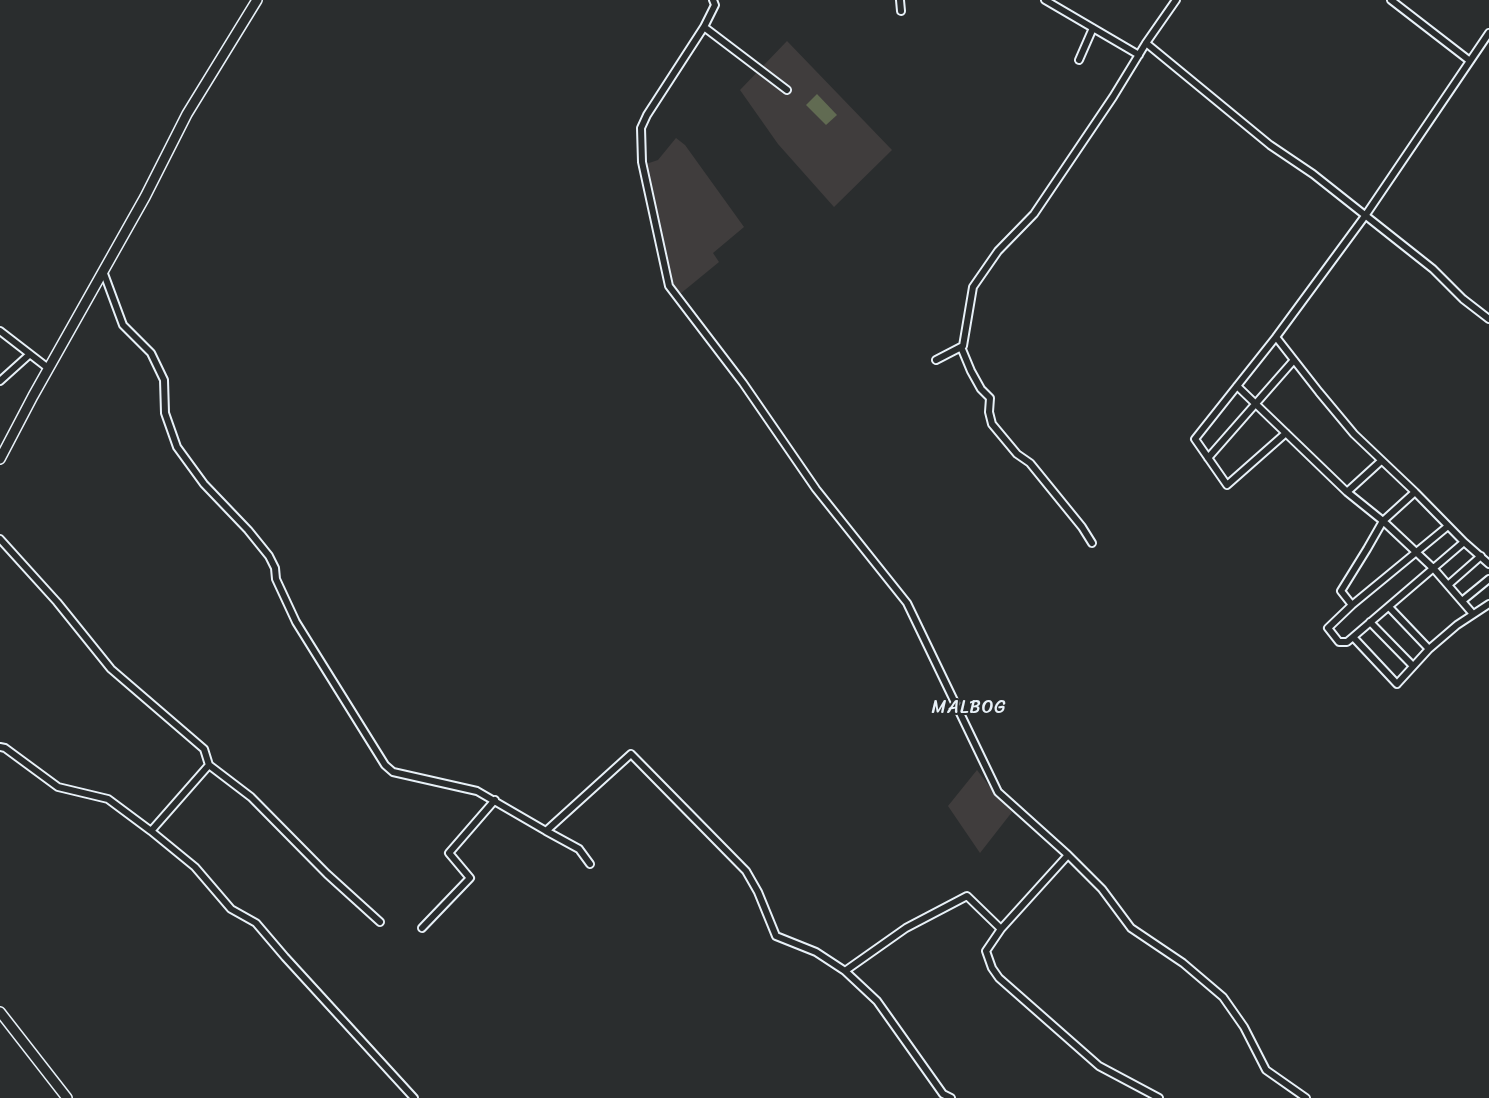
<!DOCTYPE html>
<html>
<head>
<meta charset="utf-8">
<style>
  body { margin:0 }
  canvas { display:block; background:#2a2d2e }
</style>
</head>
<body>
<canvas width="1489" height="1098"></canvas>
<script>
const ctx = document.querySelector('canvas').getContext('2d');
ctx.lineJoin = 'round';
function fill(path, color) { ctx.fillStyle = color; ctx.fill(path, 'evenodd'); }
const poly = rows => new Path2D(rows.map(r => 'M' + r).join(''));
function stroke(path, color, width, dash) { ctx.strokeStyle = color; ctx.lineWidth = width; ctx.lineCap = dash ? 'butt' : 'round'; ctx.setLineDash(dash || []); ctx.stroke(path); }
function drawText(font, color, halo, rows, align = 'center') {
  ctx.font = font + ' Sriracha,sans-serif'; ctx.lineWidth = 4; ctx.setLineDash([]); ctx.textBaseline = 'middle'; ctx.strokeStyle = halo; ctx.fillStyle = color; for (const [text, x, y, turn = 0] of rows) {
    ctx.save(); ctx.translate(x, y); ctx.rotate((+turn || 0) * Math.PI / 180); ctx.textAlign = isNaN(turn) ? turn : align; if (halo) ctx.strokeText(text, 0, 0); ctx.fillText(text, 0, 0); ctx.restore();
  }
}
const built = poly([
  [787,41,892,150,834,207,778,144,740,90],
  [676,138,685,145,744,227,713,253,719,262,680,294,672,285,646,164,658,160],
  [977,770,992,790,1012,812,980,853,948,806]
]);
const green = poly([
  [817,94,837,115,826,125,806,105]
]);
const street = poly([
  [713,0,715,5,704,27,647,115,641,128,642,162,669,286,743,383,816,489,907,603,998,792,1068,855,1102,889,1131,928,1183,963,1223,997,1244,1027,1266,1070,1306,1098],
  [900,0,901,11],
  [1045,0,1139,55],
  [1391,0,1470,61],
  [704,27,787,90],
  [1146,43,1270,145,1313,174,1433,269,1463,299,1489,319],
  [1079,60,1093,28],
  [103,271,123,325,151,353,164,380,165,413,177,447,204,484,248,530,269,556,275,568,276,579,296,622,385,765,393,772,477,791,546,831,631,754,746,871,758,892,776,936,816,952,845,971,906,928,967,896,1001,929],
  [0,331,48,368],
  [1276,337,1319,392,1354,434,1415,492,1464,542,1489,564],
  [961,347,971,371,981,389,990,398,989,412,992,424,1017,454,1030,463,1082,527,1092,543],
  [936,360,963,346,973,287,998,251,1034,214,1113,97,1146,43,1176,0],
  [0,381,30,354],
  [1237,386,1347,492,1383,521,1416,552,1434,569,1473,614],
  [1286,433,1227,485,1195,439,1276,337,1365,216,1489,33],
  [1208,458,1294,360],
  [1347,492,1381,461],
  [1415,492,1383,521,1367,549,1341,591,1352,605,1448,526],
  [0,539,57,602,111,669,204,749,209,765],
  [1464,542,1353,637,1397,684,1429,649,1457,625,1489,604],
  [1448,585,1481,556],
  [1462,601,1489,579],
  [1352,605,1328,628,1339,642,1347,642,1353,637],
  [1389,607,1429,649],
  [1370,622,1413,666],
  [0,747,5,748,58,787,108,799,151,831,195,867,231,909,256,923,285,957,414,1098],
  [151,831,209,765,251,797,327,874,380,922],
  [546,831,579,849,590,864],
  [1068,855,1001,929,986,951,992,968,999,978,1099,1066,1159,1098],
  [422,928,470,878,449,853,495,800],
  [845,971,877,1001,943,1094,951,1098]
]);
const secondary = poly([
  [0,459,33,396,145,197,187,114,257,0],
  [0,1012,67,1098]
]);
const quarterNames = [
  ["MALBOG",969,708]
];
fill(built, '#403d3d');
fill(green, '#616b52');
stroke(street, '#e8f1f8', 10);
stroke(secondary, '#e8f1f8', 12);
stroke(street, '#2a2d2e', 6);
stroke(secondary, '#2a2d2e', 9);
ctx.letterSpacing = '1px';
drawText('18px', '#e8f1f8', '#2a2d2e', quarterNames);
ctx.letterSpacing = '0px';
</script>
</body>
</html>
